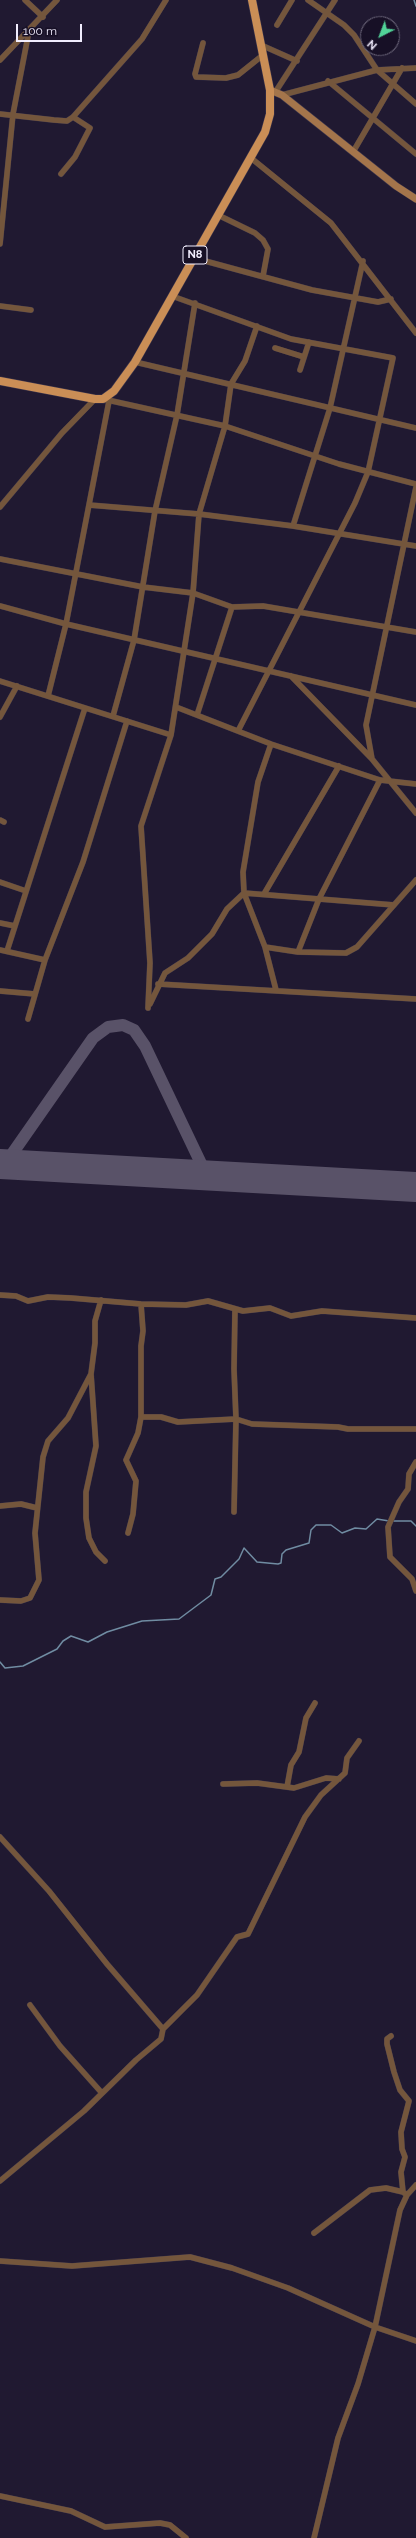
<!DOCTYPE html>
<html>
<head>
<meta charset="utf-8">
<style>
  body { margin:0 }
  #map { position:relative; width:416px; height:2538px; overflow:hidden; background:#201931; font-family:Raleway,sans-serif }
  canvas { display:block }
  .north { position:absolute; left:360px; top:16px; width:40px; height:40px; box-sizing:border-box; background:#171026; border:1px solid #6e687c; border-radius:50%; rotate:222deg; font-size:11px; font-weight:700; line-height:16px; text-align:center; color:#f1edfe }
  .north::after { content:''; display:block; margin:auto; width:14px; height:18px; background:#51d398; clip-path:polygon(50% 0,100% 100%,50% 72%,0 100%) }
  .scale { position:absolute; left:16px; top:24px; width:66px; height:18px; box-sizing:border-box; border:2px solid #f1edfe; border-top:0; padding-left:5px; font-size:12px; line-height:14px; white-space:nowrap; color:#f1edfe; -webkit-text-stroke:3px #171026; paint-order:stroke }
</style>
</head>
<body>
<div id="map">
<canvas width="416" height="2538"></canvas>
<div class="north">N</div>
<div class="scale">100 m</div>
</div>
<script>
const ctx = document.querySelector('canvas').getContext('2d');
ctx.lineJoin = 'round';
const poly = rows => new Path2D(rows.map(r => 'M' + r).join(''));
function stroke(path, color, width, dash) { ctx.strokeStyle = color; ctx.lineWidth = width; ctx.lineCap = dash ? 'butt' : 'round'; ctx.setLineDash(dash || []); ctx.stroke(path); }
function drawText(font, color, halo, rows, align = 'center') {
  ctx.font = font + ' Raleway,sans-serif'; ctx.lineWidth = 4; ctx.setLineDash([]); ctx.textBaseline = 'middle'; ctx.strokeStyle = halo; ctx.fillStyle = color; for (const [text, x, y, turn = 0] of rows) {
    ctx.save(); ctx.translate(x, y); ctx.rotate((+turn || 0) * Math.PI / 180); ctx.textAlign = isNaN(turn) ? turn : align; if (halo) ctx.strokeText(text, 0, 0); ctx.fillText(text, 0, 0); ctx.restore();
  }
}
const stream = poly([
  [414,0,416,6],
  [393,1521,411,1521,416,1526],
  [0,1662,5,1668,23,1666,57,1649,63,1641,71,1636,88,1642,107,1632,142,1621,179,1619,211,1595,215,1579,221,1577,239,1559,244,1548,257,1562,278,1564,281,1563,282,1554,286,1550,309,1543,311,1530,316,1525,331,1525,342,1533,355,1528,366,1529,377,1519,389,1521]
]);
const taxiway = poly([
  [5,1164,93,1038,108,1027,123,1025,134,1030,145,1046,207,1176]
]);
const runway = poly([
  [0,1164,416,1187]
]);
const street = poly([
  [25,0,43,17],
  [308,0,344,25,354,35,377,70,416,104],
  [277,25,292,0],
  [203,43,195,74,196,77,226,78,238,75,263,55],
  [261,45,297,61],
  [0,60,57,0],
  [328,81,416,154],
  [276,91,335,0],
  [282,95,377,70,416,68],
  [0,114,54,120,67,121,73,117,142,39,166,0],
  [353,152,402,68],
  [251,158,331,223,416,333],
  [61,174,75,157,90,128,73,117],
  [218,215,255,233,263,240,268,249,263,276],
  [0,244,13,114,29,31],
  [194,258,312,290,378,302,391,299],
  [172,296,291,339,393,358,368,472,355,503,238,731],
  [0,306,31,310],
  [275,348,304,357],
  [135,362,416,428],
  [300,370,309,342],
  [103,399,225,426,339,464,416,484],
  [89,505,199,514,293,526,416,546],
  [0,507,62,433,95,399],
  [293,526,330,408,363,261],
  [0,559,143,587,193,593,232,607,263,606,416,632],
  [0,606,66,624,416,705],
  [291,676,372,759,416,813],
  [0,681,171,735],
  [48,696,66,624,109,401],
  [176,707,271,744,380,780,416,784],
  [197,715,232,607],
  [113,716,134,640,155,511,177,415,195,303],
  [0,717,17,686],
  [271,744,258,782,243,872,244,893,265,947,276,990],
  [372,759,366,725,416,487],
  [0,820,4,822],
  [0,882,26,891],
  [264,894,339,766],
  [0,923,15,926],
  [265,947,298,952,346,953,357,947,416,880],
  [0,950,45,960],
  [7,951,85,708],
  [298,952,319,899,380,780],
  [158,984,416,999],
  [0,991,35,994],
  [150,1004,165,973,188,958,212,934,227,909,244,893,394,905],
  [148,1008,150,963,141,826,171,735,193,593,199,514,225,426,231,384,245,361,257,326],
  [28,1019,45,960,83,862,127,721],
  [0,1295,16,1296,28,1301,48,1297,71,1298,141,1304,186,1305,208,1301,243,1311,270,1308,291,1316,322,1311,416,1318],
  [101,1300,95,1321,95,1343,91,1374,96,1446,86,1492,86,1518,89,1538,96,1552,105,1561],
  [141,1417,161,1417,178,1422,236,1419,252,1424,338,1427,348,1429,416,1429],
  [416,1462,409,1474,408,1489,399,1502,388,1527,390,1557,412,1579,416,1591],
  [0,1506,21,1504,37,1508],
  [234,1512,236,1419,234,1369,235,1309],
  [128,1533,133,1514,136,1481,126,1460,138,1433,141,1417,141,1346,143,1331,141,1304],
  [0,1600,21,1601,30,1598,39,1580,35,1533,43,1457,48,1441,68,1418,91,1374],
  [223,1784,257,1783,294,1788,326,1778,339,1779],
  [287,1787,291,1765,299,1752,306,1718,315,1703],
  [0,1837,49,1891,107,1964,163,2029,161,2039,136,2060,84,2111,0,2181],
  [30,2005,60,2046,101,2092],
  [163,2029,197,1995,237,1937,248,1934,305,1817,321,1795,345,1773,347,1758,359,1741],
  [391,2036,387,2039,387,2044,394,2072,400,2090,409,2101,401,2132,402,2149,405,2157,401,2172,403,2192,407,2195],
  [314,2233,370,2190,386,2188,403,2192],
  [0,2261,72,2266,190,2257,232,2268,288,2288,375,2327,416,2341],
  [0,2496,71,2511,105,2527,160,2523,170,2525,186,2538],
  [314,2538,338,2438,358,2384,375,2327,400,2210,407,2195,416,2185]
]);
const secondary = poly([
  [270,90,282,95,396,186,416,199]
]);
const primary = poly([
  [0,381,95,399,103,399,114,391,135,362,265,132,270,114,270,90,252,0]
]);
const shields = [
  [195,255,24]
];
const shieldNames = [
  ["N8",195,255]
];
stroke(stream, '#708ca2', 1.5);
stroke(taxiway, '#595268', 12);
stroke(runway, '#595268', 30);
stroke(street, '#3d374e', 6);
stroke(secondary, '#3d374e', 8);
stroke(primary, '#3d374e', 9);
stroke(street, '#74563c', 5.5);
stroke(secondary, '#a4754b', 7);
stroke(primary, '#ca8e56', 8);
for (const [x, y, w] of shields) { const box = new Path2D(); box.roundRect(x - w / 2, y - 9, w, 18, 3); ctx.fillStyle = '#171026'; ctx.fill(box); stroke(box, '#f1edfe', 1); }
drawText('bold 11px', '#f1edfe', null, shieldNames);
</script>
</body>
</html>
